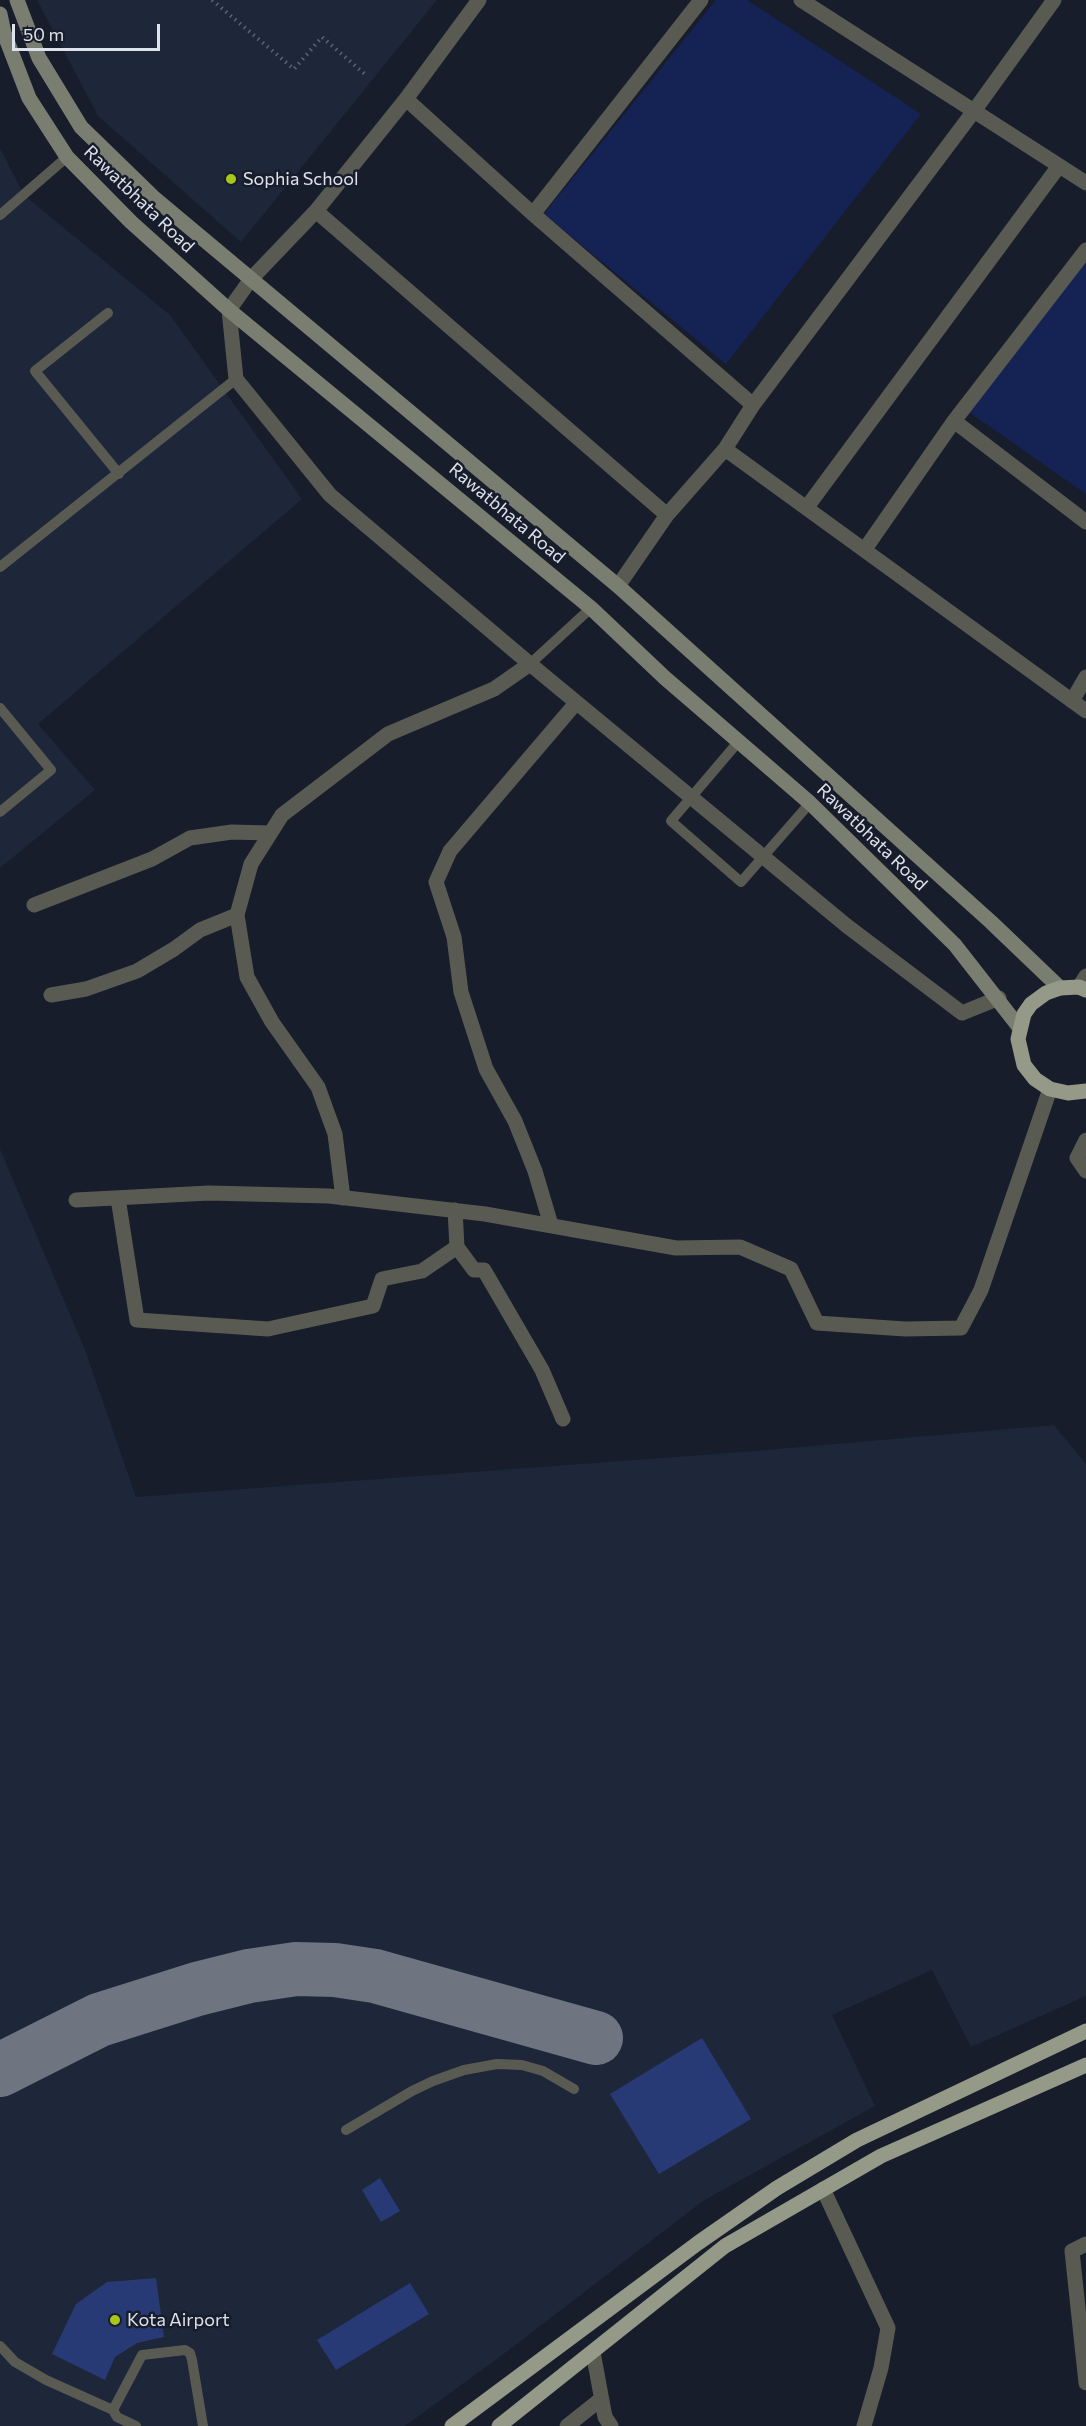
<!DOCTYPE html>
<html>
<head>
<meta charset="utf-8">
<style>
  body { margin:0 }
  #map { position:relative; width:1086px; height:2426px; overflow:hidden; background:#171d2b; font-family:Commissioner,sans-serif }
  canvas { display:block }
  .scale { position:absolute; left:12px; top:24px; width:148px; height:27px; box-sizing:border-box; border:3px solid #dde2ec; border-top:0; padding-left:8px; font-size:18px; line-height:21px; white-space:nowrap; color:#dde2ec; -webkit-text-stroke:4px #171d2b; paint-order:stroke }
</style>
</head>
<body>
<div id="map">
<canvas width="1086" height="2426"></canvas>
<div class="scale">50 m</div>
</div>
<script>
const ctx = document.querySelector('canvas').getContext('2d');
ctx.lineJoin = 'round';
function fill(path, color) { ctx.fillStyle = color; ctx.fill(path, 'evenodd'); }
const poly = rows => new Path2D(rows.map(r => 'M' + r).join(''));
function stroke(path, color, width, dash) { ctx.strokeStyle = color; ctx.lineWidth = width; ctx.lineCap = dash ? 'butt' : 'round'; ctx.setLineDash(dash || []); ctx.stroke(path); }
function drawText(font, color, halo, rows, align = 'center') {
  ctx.font = font + ' Commissioner,sans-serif'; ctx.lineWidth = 5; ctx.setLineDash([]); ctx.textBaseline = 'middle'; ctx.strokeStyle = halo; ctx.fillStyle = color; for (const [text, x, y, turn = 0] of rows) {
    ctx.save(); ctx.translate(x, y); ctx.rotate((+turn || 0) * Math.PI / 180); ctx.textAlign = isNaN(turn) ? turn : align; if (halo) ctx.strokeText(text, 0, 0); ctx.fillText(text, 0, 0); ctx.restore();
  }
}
const built = poly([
  [37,0,437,0,241,242,98,116],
  [0,148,24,195,170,315,302,499,38,724,95,790,0,868],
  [0,1149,85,1350,136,1497,743,1452,1054,1425,1086,1464,1086,1996,971,2047,932,1970,832,2015,875,2106,703,2201,509,2350,405,2426,0,2426]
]);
const green = poly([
  [716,0,747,0,921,114,726,364,544,214],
  [1086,254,1086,494,966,410]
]);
const taxiway = poly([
  [0,2070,99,2020,197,1989,249,1976,296,1969,335,1970,375,1976,596,2038]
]);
const building = poly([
  [702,2038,751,2119,659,2174,610,2094],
  [380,2178,400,2211,381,2222,362,2190],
  [156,2278,164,2337,137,2343,115,2357,105,2380,52,2354,76,2304,107,2282],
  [410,2283,429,2314,336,2370,317,2340]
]);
const path = poly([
  [212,0,294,69,322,37,367,76]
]);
const service = poly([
  [0,215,67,157],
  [108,313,35,371,119,474],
  [0,567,236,379],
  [530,664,591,608],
  [0,708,51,770,0,812],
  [739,741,671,821,741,882,810,803],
  [346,2130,412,2091,433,2081,464,2070,497,2064,522,2065,543,2071,574,2089],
  [0,2346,15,2362,46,2380,113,2410],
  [136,2426,117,2417,113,2410,142,2355,185,2350,190,2353,192,2360,203,2426]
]);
const minor = poly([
  [479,0,406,99,316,211,251,279,229,310,236,379,330,495,530,664,847,926,962,1013,999,998],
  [801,0,1086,183],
  [406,99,533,214,753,405],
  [316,211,667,515],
  [533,214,701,0],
  [954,421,1086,522],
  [725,449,1086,711],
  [807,507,1059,166],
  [865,549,954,421,1086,250],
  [618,586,667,515,725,449,753,405,974,111,1054,0],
  [1072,701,1086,677],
  [34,905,152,859,190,838,232,832,270,833],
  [51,995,86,989,137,971,174,949,200,930,237,915],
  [118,1198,137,1320,268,1329,373,1306,382,1279,422,1271,457,1247],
  [343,1198,335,1134,318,1087,272,1022,247,977,237,915,251,864,282,815,388,734,494,689,530,664],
  [76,1200,209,1193,329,1196,485,1214,676,1248,740,1247,791,1269,817,1323,905,1329,961,1328,981,1290,1050,1089],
  [455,1210,457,1247,474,1270,484,1270,542,1370,563,1419],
  [551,1225,535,1171,515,1121,486,1069,461,992,454,937,436,882,450,851,576,703],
  [823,2189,888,2328,881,2368,864,2426],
  [1086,2244,1072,2251,1086,2383],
  [593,2352,605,2417,611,2426],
  [567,2426,601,2399]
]);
const tertiary = poly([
  [1079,987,1086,976],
  [1086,1140,1077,1158,1086,1171]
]);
const secondary = poly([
  [17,0,39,58,81,127,153,197,618,586,991,922,1060,988],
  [0,14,4,33,29,98,67,157,131,222,229,310,591,608,665,678,810,803,955,945,1019,1027]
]);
const primary = poly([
  [1086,990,1079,987,1060,988,1046,993,1031,1004,1024,1014,1018,1039,1024,1065,1035,1079,1050,1089,1068,1093,1086,1091],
  [452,2426,698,2243,777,2188,857,2140,1086,2031],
  [499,2426,725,2246,881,2156,1086,2065]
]);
const markers = [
  [231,179,6,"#a9c71b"],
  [115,2320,6,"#a9c71b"]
];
const poiNames = [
  ["Sophia School",243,179],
  ["Kota Airport",127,2320]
];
const streetNames = [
  ["Rawatbhata Road",139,199,44],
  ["Rawatbhata Road",507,513,40],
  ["Rawatbhata Road",872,837,44]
];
fill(built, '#1e263a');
fill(green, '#152354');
stroke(taxiway, '#6e7480', 54);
fill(building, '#283a76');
stroke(path, '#5d6370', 4, [1.5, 4.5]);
stroke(service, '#595b53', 10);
stroke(minor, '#595b53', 15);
stroke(tertiary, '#595b53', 15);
stroke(secondary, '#7a7e71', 15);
stroke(primary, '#949988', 15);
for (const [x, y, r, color] of markers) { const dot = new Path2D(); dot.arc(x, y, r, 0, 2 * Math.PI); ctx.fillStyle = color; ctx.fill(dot); stroke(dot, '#171d2b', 2); }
drawText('18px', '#dde2ec', '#171d2b', poiNames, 'left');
drawText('18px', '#dde2ec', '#171d2b', streetNames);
</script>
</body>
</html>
